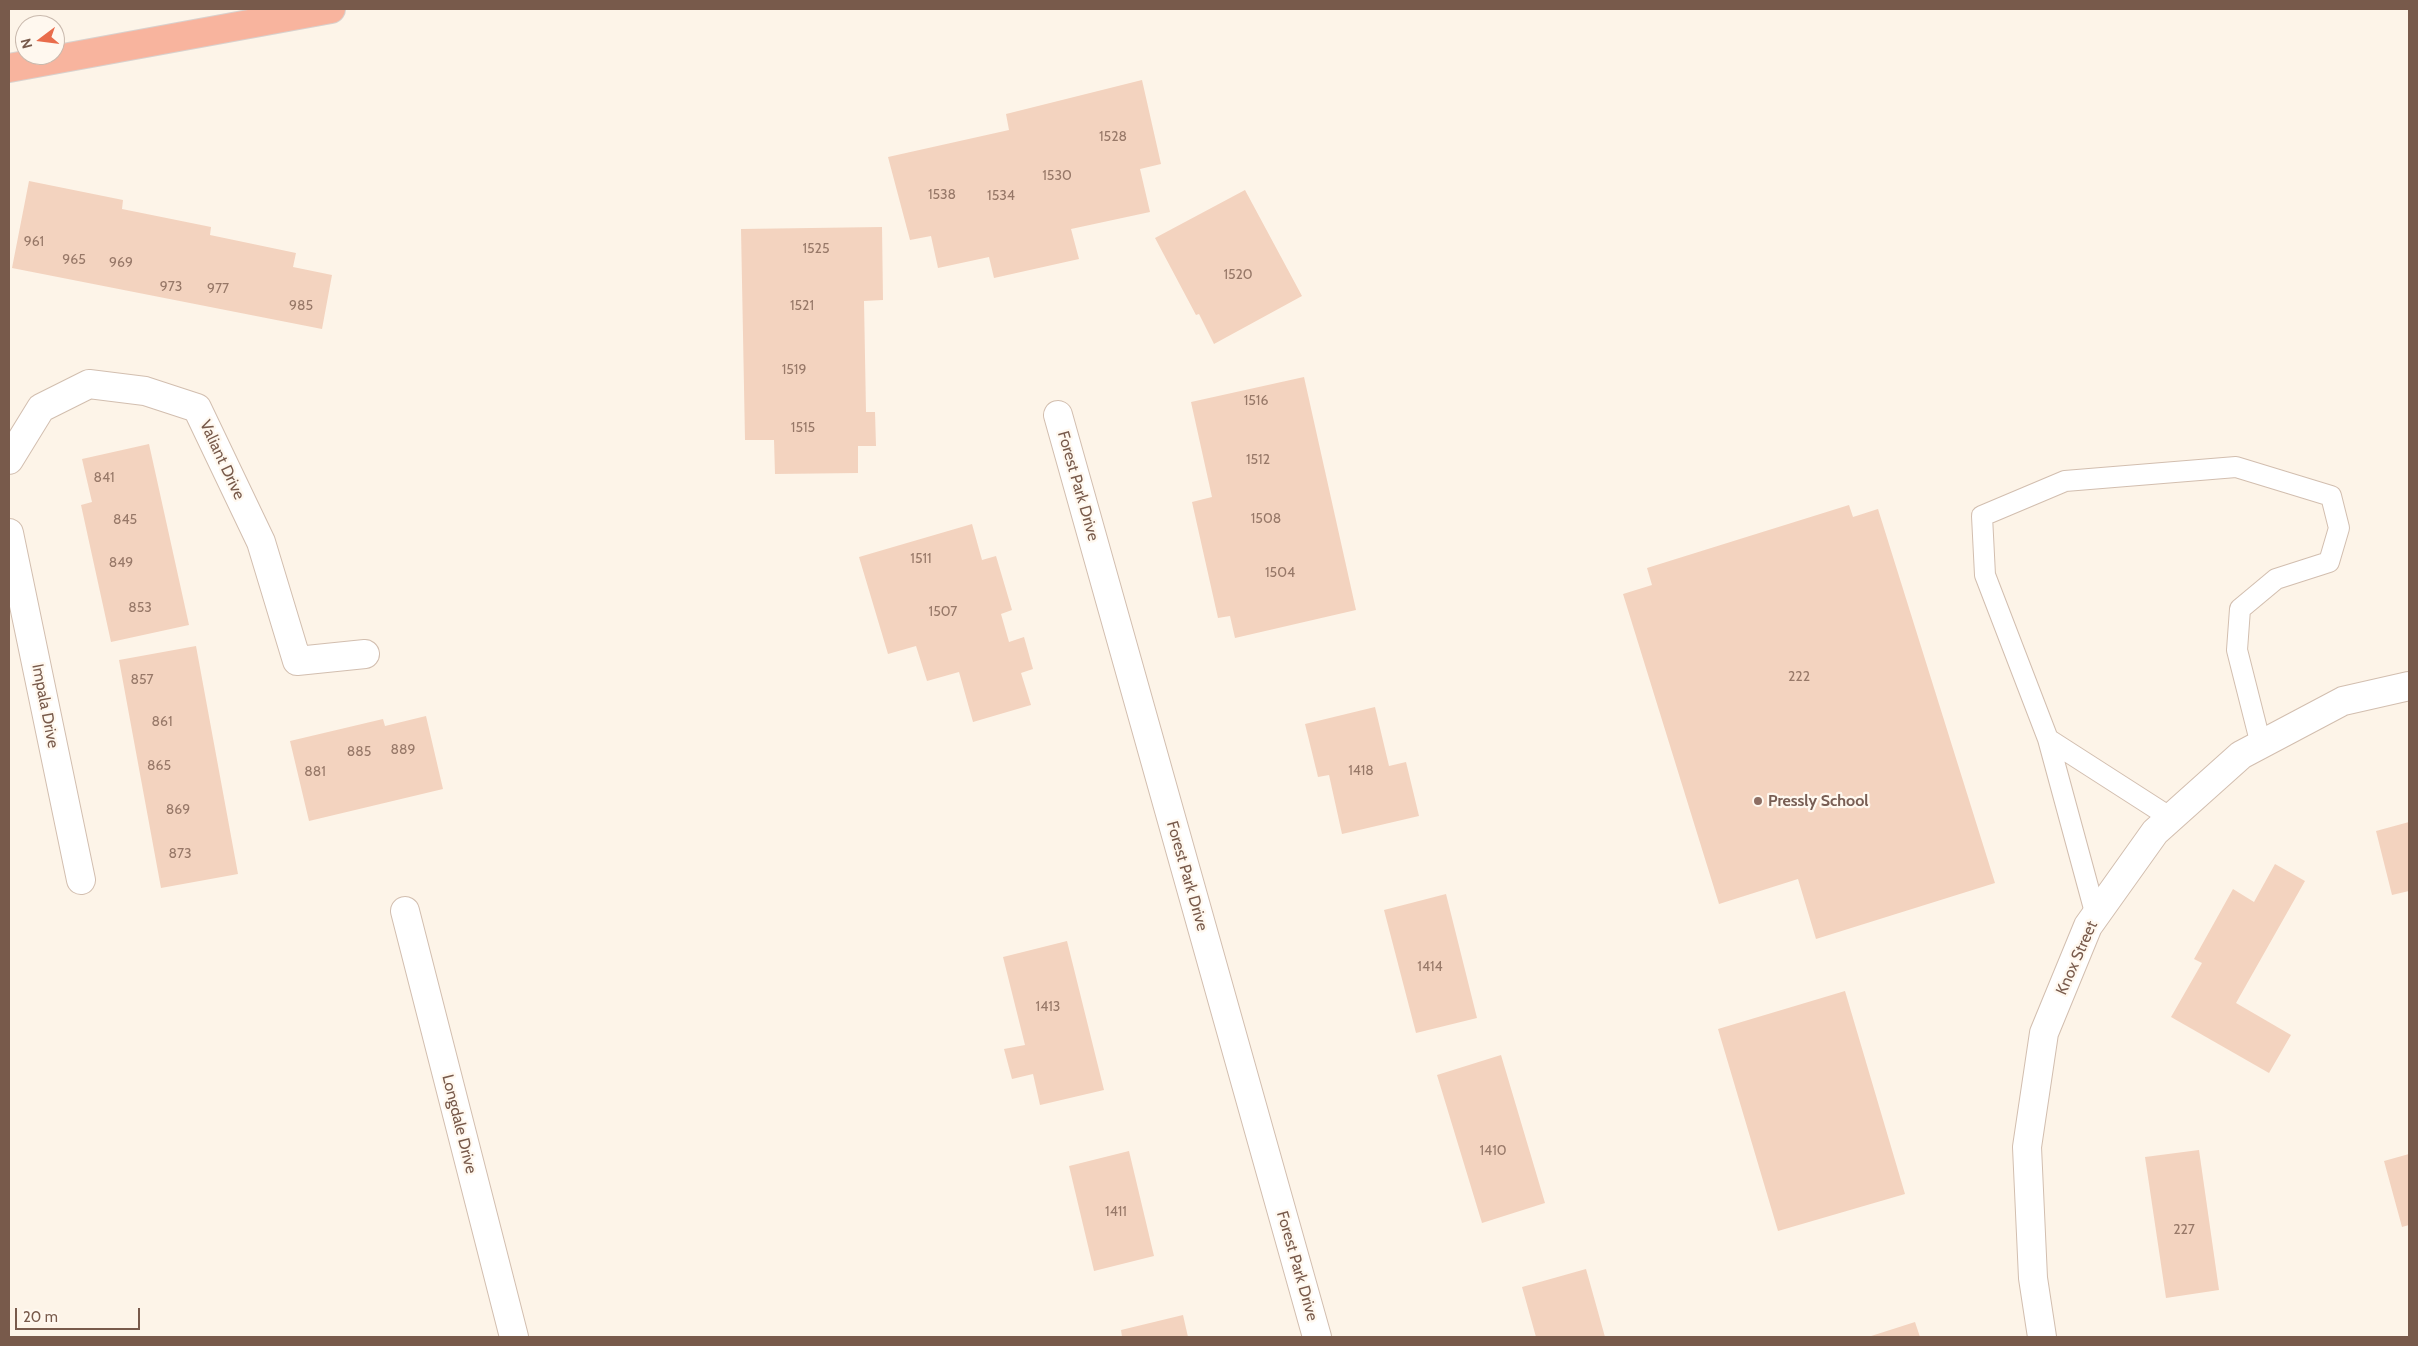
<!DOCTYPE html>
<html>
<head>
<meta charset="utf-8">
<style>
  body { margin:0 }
  #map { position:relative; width:2418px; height:1346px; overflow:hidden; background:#fdf4e8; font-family:Cabin,sans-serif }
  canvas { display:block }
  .frame { position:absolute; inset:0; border:10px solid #785a4b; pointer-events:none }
  .north { position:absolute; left:15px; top:15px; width:50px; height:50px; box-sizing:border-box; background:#fff8ef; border:1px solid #c9b9ad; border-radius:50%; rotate:255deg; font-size:14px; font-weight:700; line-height:20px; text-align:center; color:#785a4b }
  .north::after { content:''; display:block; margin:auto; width:18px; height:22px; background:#e96c4b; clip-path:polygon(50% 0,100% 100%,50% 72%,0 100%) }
  .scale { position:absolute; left:15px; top:1308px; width:125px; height:22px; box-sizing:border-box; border:2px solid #785a4b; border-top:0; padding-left:6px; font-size:15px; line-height:18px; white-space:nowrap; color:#785a4b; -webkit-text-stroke:4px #fff8ef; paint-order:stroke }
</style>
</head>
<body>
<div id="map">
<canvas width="2418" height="1346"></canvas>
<div class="frame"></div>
<div class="north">N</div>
<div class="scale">20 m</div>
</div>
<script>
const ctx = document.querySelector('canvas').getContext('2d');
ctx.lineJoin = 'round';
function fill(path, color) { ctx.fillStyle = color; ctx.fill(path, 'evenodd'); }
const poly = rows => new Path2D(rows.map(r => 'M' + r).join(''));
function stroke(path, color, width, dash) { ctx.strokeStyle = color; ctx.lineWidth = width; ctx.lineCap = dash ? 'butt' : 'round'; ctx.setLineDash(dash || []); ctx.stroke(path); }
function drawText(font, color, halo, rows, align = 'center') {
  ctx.font = font + ' Cabin,sans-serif'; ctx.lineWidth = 4.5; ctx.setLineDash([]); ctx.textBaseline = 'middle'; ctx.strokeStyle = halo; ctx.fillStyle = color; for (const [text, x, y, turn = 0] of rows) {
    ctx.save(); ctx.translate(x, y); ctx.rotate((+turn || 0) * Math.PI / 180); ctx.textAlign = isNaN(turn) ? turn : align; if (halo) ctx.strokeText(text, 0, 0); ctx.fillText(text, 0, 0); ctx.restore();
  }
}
const building = poly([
  [1142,80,1161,164,1140,169,1150,212,1071,229,1079,259,994,278,989,257,938,268,931,236,910,240,888,157,1009,130,1006,114],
  [29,181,123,200,122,209,211,227,210,235,296,253,293,267,332,275,322,329,12,268],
  [1245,190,1302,296,1214,344,1199,314,1196,315,1155,238],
  [882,227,883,300,864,301,866,412,875,412,876,446,858,446,858,473,775,474,774,440,745,440,741,229],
  [1304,377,1356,610,1235,638,1230,616,1218,618,1192,502,1212,497,1191,402],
  [149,444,189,625,111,642,81,505,92,502,82,459],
  [1849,505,1853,517,1878,509,1995,883,1816,939,1798,879,1719,904,1623,594,1652,585,1647,568],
  [972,524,982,560,996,556,1012,610,1001,614,1009,642,1024,637,1033,669,1021,673,1031,705,973,722,959,672,927,681,916,646,888,654,859,557],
  [196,646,238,874,161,888,119,660],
  [1375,707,1389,766,1406,762,1419,816,1342,834,1329,775,1318,777,1305,724],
  [426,716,443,789,309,821,290,741,383,719,385,726],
  [2409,822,2409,891,2392,895,2376,831],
  [2275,864,2305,881,2236,1003,2291,1035,2269,1073,2171,1017,2202,963,2194,959,2233,889,2254,902],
  [1446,894,1477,1018,1416,1033,1384,910],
  [1067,941,1104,1090,1040,1105,1033,1074,1012,1079,1004,1049,1025,1045,1003,957],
  [1845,991,1905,1194,1778,1231,1718,1029],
  [1501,1055,1545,1203,1482,1223,1437,1075],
  [2199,1150,2219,1290,2166,1298,2145,1157],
  [1129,1151,1154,1256,1094,1271,1069,1166],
  [2409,1154,2409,1225,2402,1227,2384,1161],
  [1586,1269,1605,1337,1536,1337,1522,1287],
  [1183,1315,1188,1337,1122,1337,1121,1330],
  [1915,1322,1920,1337,1868,1337]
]);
const service = poly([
  [2048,739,2171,818],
  [2096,916,2048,739,1985,575,1982,516,2065,481,2236,467,2331,496,2339,528,2329,562,2276,579,2240,609,2237,650,2261,745]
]);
const minor = poly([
  [1058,415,1317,1337],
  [9,460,41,408,89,384,145,391,197,408,261,542,297,661,365,654],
  [9,533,81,880],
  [405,911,514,1337],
  [2042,1337,2033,1278,2027,1147,2044,1033,2088,926,2155,832,2241,755,2343,701,2409,686]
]);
const motorway = poly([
  [9,68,331,9]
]);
const markers = [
  [1758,801,5,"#8d6e63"]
];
const numberNames = [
  ["1528",1113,137],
  ["1530",1057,176],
  ["1538",942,195],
  ["1534",1001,196],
  ["961",34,242],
  ["1525",816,249],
  ["965",74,260],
  ["969",121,263],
  ["1520",1238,275],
  ["973",171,287],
  ["977",218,289],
  ["985",301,306],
  ["1521",802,306],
  ["1519",794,370],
  ["1516",1256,401],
  ["1515",803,428],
  ["1512",1258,460],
  ["841",104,478],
  ["1508",1266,519],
  ["845",125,520],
  ["1511",921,559],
  ["849",121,563],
  ["1504",1280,573],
  ["853",140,608],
  ["1507",943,612],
  ["222",1799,677],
  ["857",142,680],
  ["861",162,722],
  ["889",403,750],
  ["885",359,752],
  ["865",159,766],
  ["1418",1361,771],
  ["881",315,772],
  ["869",178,810],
  ["873",180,854],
  ["1414",1430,967],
  ["1413",1048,1007],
  ["1410",1493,1151],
  ["1411",1116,1212],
  ["227",2184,1230]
];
const streetNames = [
  ["Valiant Drive",222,460,65],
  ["Forest Park Drive",1078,486,74],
  ["Impala Drive",45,706,79],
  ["Forest Park Drive",1187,876,74],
  ["Knox Street",2077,958,-66],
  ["Longdale Drive",459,1124,76],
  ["Forest Park Drive",1297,1266,74]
];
const educationNames = [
  ["Pressly School",1768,801]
];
fill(building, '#f3d3bf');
stroke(service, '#d2beaf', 22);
stroke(minor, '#d2beaf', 30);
stroke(motorway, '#d9d1cd', 30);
stroke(service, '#fff', 20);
stroke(minor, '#fff', 28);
stroke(motorway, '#f8b49e', 28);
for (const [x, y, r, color] of markers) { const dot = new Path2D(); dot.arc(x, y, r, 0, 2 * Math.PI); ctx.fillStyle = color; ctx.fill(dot); stroke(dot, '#fff8ef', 2); }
drawText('14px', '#977868', null, numberNames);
drawText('16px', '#785a4b', '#fff8ef', streetNames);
drawText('bold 16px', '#785e54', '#fff8ef', educationNames, 'left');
</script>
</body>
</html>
